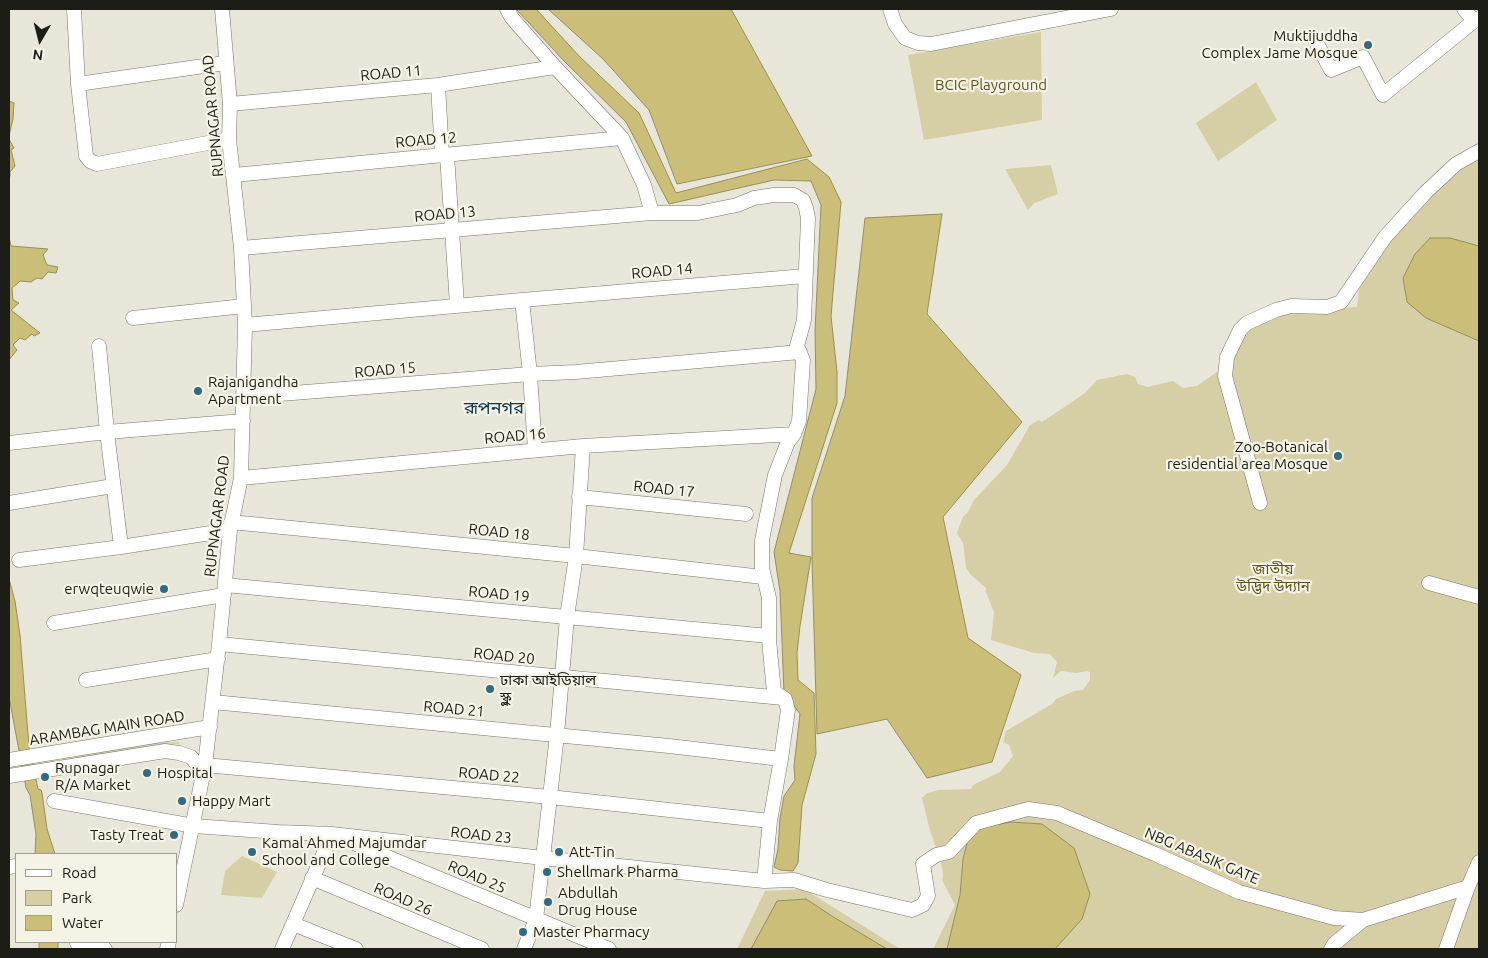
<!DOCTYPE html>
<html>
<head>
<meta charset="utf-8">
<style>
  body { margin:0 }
  #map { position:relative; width:1488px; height:958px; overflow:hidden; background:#e8e6d8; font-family:Ubuntu,sans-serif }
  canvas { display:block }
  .frame { position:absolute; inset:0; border:10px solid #1d1d18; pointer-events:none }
  .legend { position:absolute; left:15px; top:853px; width:162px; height:90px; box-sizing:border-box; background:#f5f3e5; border:1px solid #9f9d93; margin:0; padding:6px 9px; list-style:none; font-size:15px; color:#1d1d18 }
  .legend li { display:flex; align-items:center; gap:10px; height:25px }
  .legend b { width:25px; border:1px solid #9f9d93 }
  .north { position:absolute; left:15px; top:15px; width:50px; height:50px; -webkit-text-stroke:4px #f5f3e5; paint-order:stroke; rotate:188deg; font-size:14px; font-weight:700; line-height:20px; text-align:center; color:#1d1d18 }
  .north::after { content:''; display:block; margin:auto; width:18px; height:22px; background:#1d1d18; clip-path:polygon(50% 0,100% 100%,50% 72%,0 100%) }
</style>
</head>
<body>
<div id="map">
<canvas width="1488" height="958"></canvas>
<div class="frame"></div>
<ul class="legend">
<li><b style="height:6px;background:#fff"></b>Road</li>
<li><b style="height:14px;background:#d6cfa5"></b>Park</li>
<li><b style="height:14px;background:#cabe79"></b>Water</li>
</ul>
<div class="north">N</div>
</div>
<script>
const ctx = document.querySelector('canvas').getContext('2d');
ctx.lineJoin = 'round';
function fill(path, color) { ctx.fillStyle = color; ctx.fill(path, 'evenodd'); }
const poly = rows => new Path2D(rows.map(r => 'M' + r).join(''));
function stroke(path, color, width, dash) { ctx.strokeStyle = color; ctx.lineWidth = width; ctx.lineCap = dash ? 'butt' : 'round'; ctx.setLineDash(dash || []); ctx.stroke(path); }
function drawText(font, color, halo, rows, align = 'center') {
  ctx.font = font + ' Ubuntu,"Noto Sans Bengali",sans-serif'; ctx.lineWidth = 4.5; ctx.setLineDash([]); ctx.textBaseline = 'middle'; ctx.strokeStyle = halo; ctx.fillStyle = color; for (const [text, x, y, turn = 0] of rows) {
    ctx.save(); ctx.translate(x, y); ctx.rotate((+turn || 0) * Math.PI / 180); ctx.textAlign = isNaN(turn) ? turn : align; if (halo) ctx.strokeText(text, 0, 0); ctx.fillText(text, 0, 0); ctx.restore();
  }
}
const green = poly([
  [1041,32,1042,120,924,140,908,55],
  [1256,82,1277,120,1218,161,1196,123],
  [1479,155,1479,949,933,949,955,905,942,880,943,876,942,866,929,827,922,798,927,793,939,790,971,789,973,785,1000,772,1013,756,1009,745,1003,742,1006,731,1052,704,1056,699,1074,691,1083,690,1090,680,1090,673,1088,671,1076,673,1061,671,1053,678,1057,662,1050,654,1034,653,991,640,994,612,986,592,986,588,971,575,966,568,963,543,957,533,963,517,968,512,974,500,1007,465,1030,425,1039,420,1042,422,1051,416,1085,393,1097,380,1127,374,1135,377,1138,384,1148,387,1173,381,1183,388,1197,386,1231,362,1240,338,1249,328,1291,310,1319,310,1357,307,1359,290,1368,271,1386,241,1436,187],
  [1051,165,1058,194,1034,203,1028,210,1005,169],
  [179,742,179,744,155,745,39,766,36,764,155,743],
  [242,856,277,872,262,898,221,895,225,871],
  [804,889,900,949,737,949,765,891]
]);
const water = poly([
  [516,9,536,9,579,56,639,113,676,193,807,159,829,177,841,202,831,316,837,372,837,403,789,553,811,557,800,626,797,653,798,680,814,693,816,754,802,805,798,863,793,871,780,870,774,867,778,849,780,818,784,796,795,780,794,766,800,714,784,693,780,591,774,552,816,389,815,331,821,205,811,181,774,180,669,204,626,122,564,61,516,9],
  [548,9,731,9,812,156,677,184,649,110,603,59,548,9],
  [9,101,14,103,13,119,9,136,9,101],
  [9,139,14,148,11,150,15,166,10,172,10,176,9,178,9,139],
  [942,214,927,314,1022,422,943,517,968,638,1021,675,992,762,927,778,887,719,817,734,812,560,812,498,845,396,865,218,942,214],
  [9,237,11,246,48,249,43,255,47,265,58,267,56,273,48,272,42,279,37,278,31,282,20,281,12,288,13,300,19,303,11,310,40,333,34,336,32,334,25,340,20,338,13,345,17,350,9,360,9,237],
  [1430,238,1450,238,1479,246,1479,341,1426,318,1407,302,1403,278,1415,254,1430,238],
  [9,579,15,601,20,635,29,747,38,789,41,790,42,793,47,829,55,854,35,854,36,834,30,795,26,788,9,697,9,579],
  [1011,822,1042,824,1074,848,1090,894,1082,919,1055,949,947,949,960,895,963,859,968,839,983,827,1011,822],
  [806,899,835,918,887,949,751,949,777,901,806,899],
  [39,942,58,942,58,949,39,949,39,942]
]);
const minor = poly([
  [74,9,78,84,86,156,90,161,97,164,229,139],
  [507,9,512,18,555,67,622,138,644,185,652,213,698,213,737,205,754,198,774,195,794,195,803,200,806,208,808,218,804,320,797,346,803,360,799,421,794,434,788,442,775,475,762,540,762,568,769,598,769,640,774,692,785,699,788,710,781,759,770,821,764,881],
  [890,9,895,24,905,38,918,43,931,44,1111,9],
  [1464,9,1474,21,1479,18],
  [1314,38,1331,70,1363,57,1383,95,1474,21],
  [78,84,225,63],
  [438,85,442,155],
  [230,104,438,85,555,67],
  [447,155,457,305],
  [234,175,622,138],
  [241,248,652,213],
  [522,300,805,276],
  [133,318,244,306],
  [245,325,522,300,530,374,576,372,800,352],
  [99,346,107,432,121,547],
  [243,397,530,374,535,450],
  [9,443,107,432,243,421],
  [241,478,583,446,794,434],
  [579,497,746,514],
  [9,503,113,486],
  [1260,503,1225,376,1227,357,1240,330,1247,323,1276,310,1291,306,1327,307,1341,302,1385,237,1426,192,1456,164,1479,151],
  [231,522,576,556,763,577],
  [19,560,121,547,230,530],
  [1429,583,1479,597],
  [225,585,769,636],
  [54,623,224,595],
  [219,644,783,698],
  [86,680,218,659],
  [213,702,669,746,781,759],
  [9,760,210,727],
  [205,765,550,797,770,821],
  [9,776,165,751,179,753,191,757,198,765,203,775],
  [54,801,194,826,278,832,332,834,543,858,764,881,794,880,827,890,912,910,923,905,928,896,923,864,936,855,949,852,976,823,1028,809,1057,813,1155,854,1239,892,1334,918,1363,920,1468,887],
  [9,867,16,866],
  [312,878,482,949],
  [176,905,205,765,219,644,230,530,241,478,245,325,241,248,229,139,230,104,222,9],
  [293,924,356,949],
  [77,943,105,949],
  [167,949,169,942],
  [282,949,332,834,609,949],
  [524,949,536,919,557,735,567,617,576,556,583,446],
  [1331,949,1334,944,1363,920],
  [1446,949,1468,887,1479,862]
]);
const markers = [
  [1368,45,5,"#316983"],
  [198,391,5,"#316983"],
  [1338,456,5,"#316983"],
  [164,589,5,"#316983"],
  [490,689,5,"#316983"],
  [147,773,5,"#316983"],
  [45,777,5,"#316983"],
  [182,801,5,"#316983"],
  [174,835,5,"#316983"],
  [252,852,5,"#316983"],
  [559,852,5,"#316983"],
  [547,872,5,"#316983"],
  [548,902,5,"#316983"],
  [523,932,5,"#316983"]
];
const poiNames = [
  ["Muktijuddha",1358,36,"right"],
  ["Complex Jame Mosque",1358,53,"right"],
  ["Rajanigandha",208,382],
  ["Apartment",208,399],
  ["Zoo-Botanical",1328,447,"right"],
  ["residential area Mosque",1328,464,"right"],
  ["erwqteuqwie",154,589,"right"],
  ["ঢাকা আইডিয়াল",500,680],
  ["স্কুল",500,697],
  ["Rupnagar",55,768],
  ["R/A Market",55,785],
  ["Hospital",157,773],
  ["Happy Mart",192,801],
  ["Tasty Treat",164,835,"right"],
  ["Kamal Ahmed Majumdar",262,843],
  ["School and College",262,860],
  ["Att-Tin",569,852],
  ["Shellmark Pharma",557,872],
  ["Abdullah",558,893],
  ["Drug House",558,910],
  ["Master Pharmacy",533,932]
];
const streetNames = [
  ["ROAD 11",391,73,-5],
  ["RUPNAGAR ROAD",213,116,-95],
  ["ROAD 12",426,140,-5],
  ["ROAD 13",445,214,-5],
  ["ROAD 14",662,271,-5],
  ["ROAD 15",385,370,-5],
  ["ROAD 16",515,436,-5],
  ["ROAD 17",664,489,6],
  ["RUPNAGAR ROAD",217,516,-83],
  ["ROAD 18",499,532,6],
  ["ROAD 19",499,594,5],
  ["ROAD 20",504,656,6],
  ["ROAD 21",454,709,5],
  ["ARAMBAG MAIN ROAD",107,728,-9],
  ["ROAD 22",489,775,5],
  ["ROAD 23",481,835,6],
  ["NBG ABASIK GATE",1202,856,23],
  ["ROAD 25",477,877,23],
  ["ROAD 26",403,899,23]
];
const parkNames = [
  ["BCIC Playground",991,85],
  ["জাতীয়",1273,569],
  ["উদ্ভিদ উদ্যান",1273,586]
];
const quarterNames = [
  ["রূপনগর",494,408]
];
fill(green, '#d6cfa5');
fill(water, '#cabe79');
stroke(water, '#968e5c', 1);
stroke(minor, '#79776a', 15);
stroke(minor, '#fff', 14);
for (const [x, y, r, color] of markers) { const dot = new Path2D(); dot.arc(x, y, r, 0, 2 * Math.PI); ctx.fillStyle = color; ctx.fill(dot); stroke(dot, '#f5f3e5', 2); }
drawText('15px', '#1d1d18', '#f5f3e5', poiNames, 'left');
drawText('15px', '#1d1d18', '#f5f3e5', streetNames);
drawText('15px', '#5d5521', '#f5f3e5', parkNames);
drawText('18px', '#07384c', '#f5f3e5', quarterNames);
</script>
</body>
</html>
